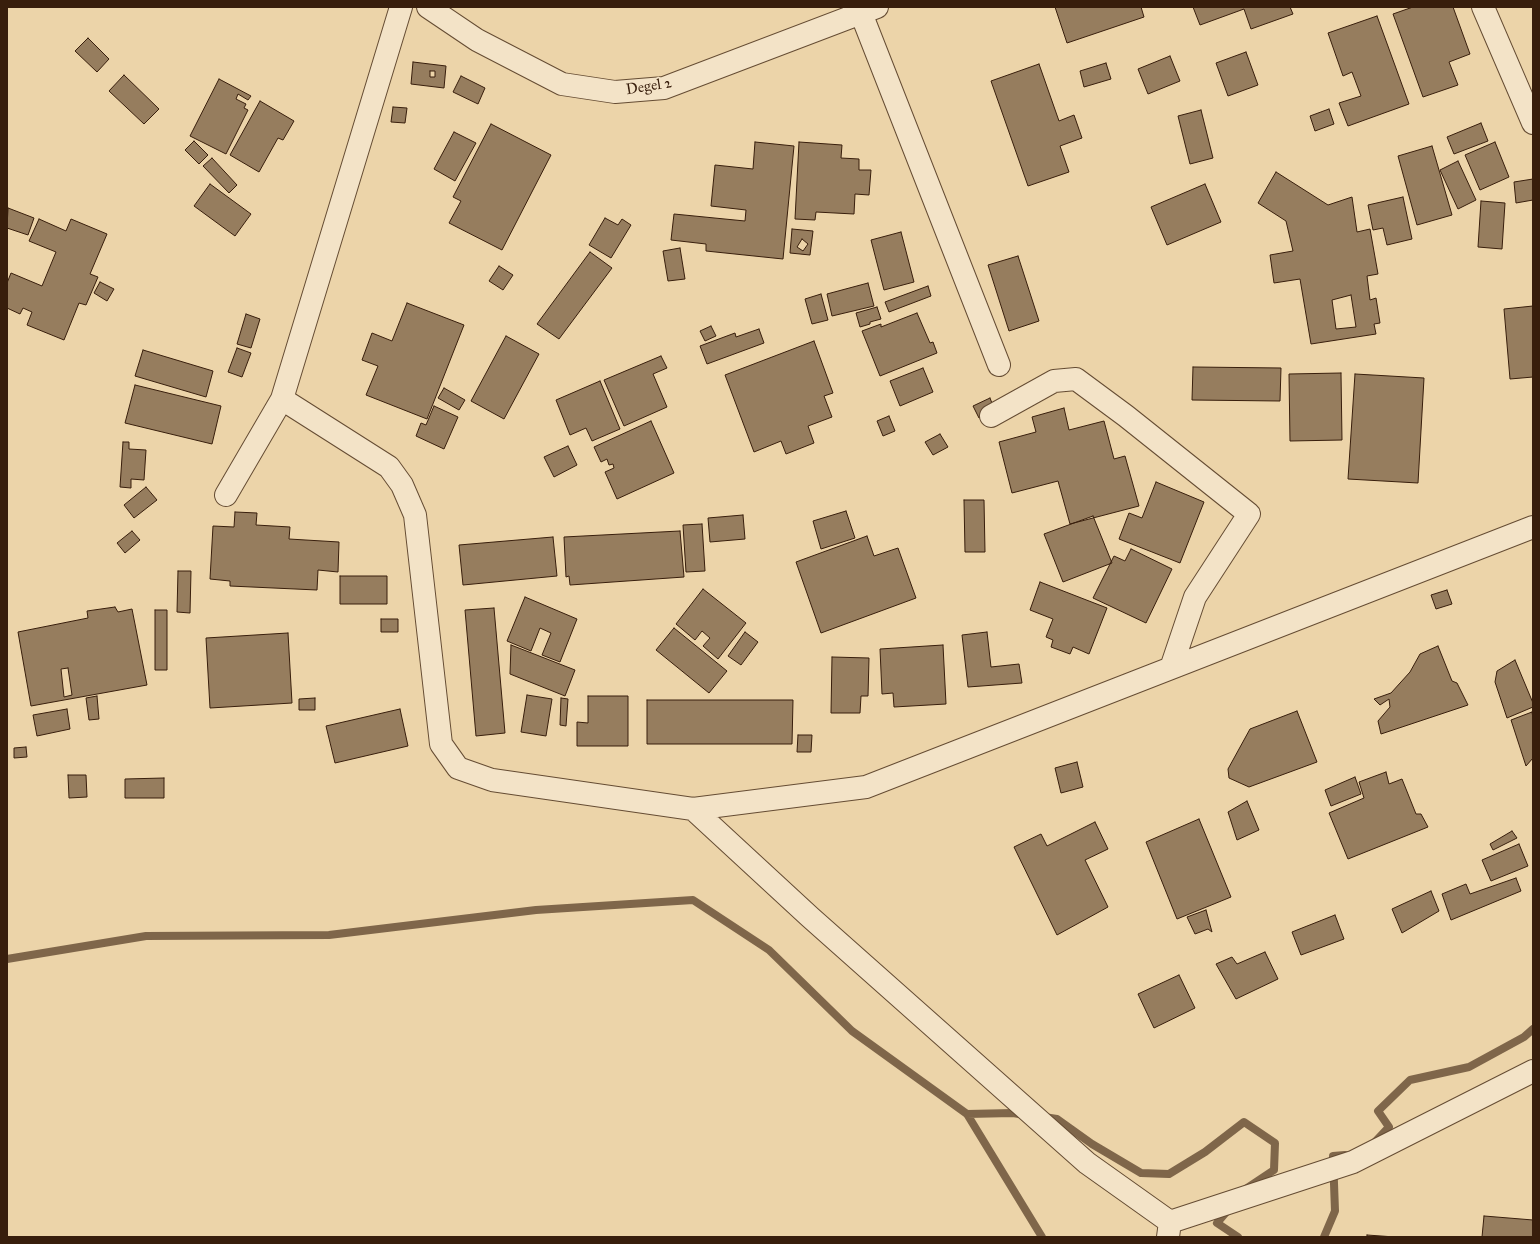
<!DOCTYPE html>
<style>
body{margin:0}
#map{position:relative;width:1540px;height:1244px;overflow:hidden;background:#ecd4a9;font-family:"IM FELL Great Primer",serif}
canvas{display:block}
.frame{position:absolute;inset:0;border:8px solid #381e0c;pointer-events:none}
</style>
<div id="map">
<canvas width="1540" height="1244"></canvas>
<div class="frame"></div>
</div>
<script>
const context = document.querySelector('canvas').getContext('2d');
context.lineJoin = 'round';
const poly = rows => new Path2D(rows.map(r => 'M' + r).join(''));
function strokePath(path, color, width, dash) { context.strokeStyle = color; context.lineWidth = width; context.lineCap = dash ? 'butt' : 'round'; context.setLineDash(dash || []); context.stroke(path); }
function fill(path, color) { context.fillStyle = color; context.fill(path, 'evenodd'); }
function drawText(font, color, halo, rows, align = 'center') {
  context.font = font + ' "IM FELL Great Primer",serif'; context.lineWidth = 3; context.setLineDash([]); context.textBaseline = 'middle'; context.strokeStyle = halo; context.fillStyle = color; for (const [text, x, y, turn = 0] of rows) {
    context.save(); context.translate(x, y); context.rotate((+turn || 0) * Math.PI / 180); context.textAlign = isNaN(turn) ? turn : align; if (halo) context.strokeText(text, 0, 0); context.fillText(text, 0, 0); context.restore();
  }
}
strokePath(poly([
 [7,959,146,936,329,935,536,910,693,900,769,950,852,1031,967,1114,1042,1237],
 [967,1114,1013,1113,1025,1115],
 [1044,1117,1057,1119,1092,1144,1141,1173,1169,1174,1205,1152,1244,1122,1275,1143,1274,1170,1247,1188],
 [1374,1143,1389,1127,1378,1111,1410,1080,1469,1067,1524,1037,1533,1029],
 [1229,1209,1217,1223,1238,1237],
 [1324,1237,1335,1211,1333,1156,1345,1155]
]), '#7f664a', 8);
const building = poly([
 [1055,7,1141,7,1144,17,1067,43,1055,7],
 [1193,7,1290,7,1293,14,1251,29,1244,9,1200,25,1193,7],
 [1413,7,1453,7,1470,54,1449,62,1458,85,1423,97,1393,14,1413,7],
 [1377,16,1409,104,1348,126,1339,103,1361,96,1352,72,1343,76,1328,33,1377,16],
 [88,38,109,59,97,72,75,51,88,38],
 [1246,52,1258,85,1228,96,1216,63,1246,52],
 [1170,56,1180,81,1148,94,1138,69,1170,56],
 [413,62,446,66,444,88,411,84,413,62],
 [430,71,435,71,435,77,430,77,430,71],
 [1106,63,1111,79,1084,87,1080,71,1106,63],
 [1039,64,1059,121,1074,115,1082,138,1060,146,1069,172,1028,186,991,81,1039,64],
 [124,75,159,109,144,124,109,91,124,75],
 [461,76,485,88,478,104,453,92,461,76],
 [219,79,251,96,248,100,238,94,236,99,246,104,244,108,248,110,226,154,190,136,219,79],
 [260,101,294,121,283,140,278,138,259,172,230,155,260,101],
 [393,107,407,108,405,123,391,122,393,107],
 [1329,109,1334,124,1315,131,1310,116,1329,109],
 [1201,110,1213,158,1190,164,1178,116,1201,110],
 [1481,123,1488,141,1454,154,1447,137,1481,123],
 [491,124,551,155,502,250,449,223,461,201,453,197,491,124],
 [454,132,476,143,455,181,434,169,454,132],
 [194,141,208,155,199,164,185,150,194,141],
 [755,142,794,146,783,259,706,251,706,244,671,240,674,214,745,221,746,210,711,206,715,165,753,169,755,142],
 [799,142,842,145,841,158,859,159,859,170,871,170,869,195,855,194,854,214,816,212,815,220,795,219,799,142],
 [1495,142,1509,177,1480,190,1465,155,1495,142],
 [1432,146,1452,215,1417,225,1398,156,1432,146],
 [212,158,237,185,229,193,203,166,212,158],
 [1458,161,1476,200,1458,209,1440,170,1458,161],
 [1276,172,1328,205,1352,197,1357,232,1370,229,1378,274,1367,276,1370,300,1376,298,1380,323,1374,324,1376,334,1311,344,1300,279,1274,283,1270,255,1293,251,1286,221,1258,203,1276,172],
 [1351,295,1356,327,1336,329,1332,300,1351,295],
 [1533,179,1533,200,1516,203,1514,182,1533,179],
 [210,184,251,214,235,236,194,206,210,184],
 [1205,184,1221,222,1167,245,1151,207,1205,184],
 [1403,197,1412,239,1387,245,1383,228,1373,230,1368,205,1403,197],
 [1481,201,1505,203,1502,249,1478,247,1481,201],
 [8,208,34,218,28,235,7,228,8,208],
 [605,218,618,225,622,219,631,225,611,258,589,245,605,218],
 [39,219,66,231,71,219,107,234,90,274,98,277,86,305,79,303,64,340,27,325,32,312,23,308,20,314,7,308,7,283,11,273,42,286,56,252,29,241,39,219],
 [792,229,813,231,810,255,790,253,792,229],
 [802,239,808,244,803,251,797,247,802,239],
 [901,232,914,282,884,290,871,240,901,232],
 [680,248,685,279,668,281,663,251,680,248],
 [590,252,612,268,559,339,537,324,590,252],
 [1018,256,1039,321,1009,331,988,265,1018,256],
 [499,266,513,275,503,290,489,281,499,266],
 [100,282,114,289,107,301,94,293,100,282],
 [868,283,874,306,832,316,827,294,868,283],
 [928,286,931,296,889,312,885,302,928,286],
 [821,294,828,320,812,324,805,299,821,294],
 [407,303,464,325,427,419,366,395,378,366,362,360,372,333,392,341,407,303],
 [1533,306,1533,377,1510,379,1504,309,1533,306],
 [877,307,881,319,870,322,870,324,860,327,856,313,877,307],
 [917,313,930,343,933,342,937,353,880,376,862,331,881,324,881,327,917,313],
 [246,314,260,319,251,348,237,344,246,314],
 [711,326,716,336,705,341,700,331,711,326],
 [759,329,764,343,707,364,700,346,735,333,736,337,759,329],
 [506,336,539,354,504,419,471,401,506,336],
 [814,341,833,393,824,396,832,417,808,426,814,443,786,454,781,441,754,452,725,375,814,341],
 [237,348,251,353,242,377,228,372,237,348],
 [143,350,213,371,206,397,135,376,143,350],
 [661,356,667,368,653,374,667,407,624,426,604,380,661,356],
 [1193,367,1281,368,1280,401,1192,400,1193,367],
 [923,368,933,392,900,406,890,381,923,368],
 [1341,373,1342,440,1290,441,1289,374,1341,373],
 [1355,374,1424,378,1418,483,1348,479,1355,374],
 [600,381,620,429,592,441,586,428,570,435,556,400,600,381],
 [135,385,221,406,212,444,125,423,135,385],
 [444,388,465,400,459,410,438,398,444,388],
 [990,398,995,411,979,418,973,406,990,398],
 [434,406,458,417,444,449,416,436,421,423,426,425,434,406],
 [1064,408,1069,430,1104,421,1114,459,1125,456,1139,506,1070,524,1058,481,1012,493,999,442,1036,432,1032,417,1064,408],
 [889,416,895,431,883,436,877,421,889,416],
 [651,421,674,473,617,499,605,472,614,468,613,464,609,465,607,459,601,462,594,447,651,421],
 [940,434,948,447,933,455,925,442,940,434],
 [123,442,129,442,129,449,146,450,144,480,131,479,131,488,120,487,123,442],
 [568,446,577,465,554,477,544,457,568,446],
 [1156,482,1204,502,1180,563,1119,539,1129,513,1142,518,1156,482],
 [146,487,157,500,134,518,124,505,146,487],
 [964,500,984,500,985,552,965,552,964,500],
 [846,511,855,538,821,549,813,521,846,511],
 [235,512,257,513,256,525,290,527,289,539,339,542,338,572,318,570,317,590,230,586,230,581,210,579,213,526,234,527,235,512],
 [743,515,745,539,710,542,708,518,743,515],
 [1093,516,1112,563,1063,582,1044,534,1093,516],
 [702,524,705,571,686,572,683,525,702,524],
 [132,531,140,540,125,553,117,543,132,531],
 [680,531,684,577,570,585,569,576,566,577,564,537,680,531],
 [867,536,874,556,898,548,916,598,821,633,796,562,867,536],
 [553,537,557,576,463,585,459,545,553,537],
 [1131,549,1172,569,1146,623,1093,598,1114,556,1125,561,1131,549],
 [178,571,191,571,190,613,177,612,178,571],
 [340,576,387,576,387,604,340,604,340,576],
 [1040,582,1107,608,1089,654,1073,647,1070,654,1051,647,1053,640,1046,637,1053,619,1030,610,1040,582],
 [703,589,746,623,718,659,703,646,710,638,702,631,695,640,676,624,703,589],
 [1447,590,1452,604,1436,609,1431,595,1447,590],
 [525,597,577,619,560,662,542,655,551,633,540,628,531,651,507,641,525,597],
 [115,607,118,612,132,609,147,685,31,706,18,632,88,618,87,611,115,607],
 [68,668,72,695,64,697,61,669,68,668],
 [494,608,505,733,476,736,465,610,494,608],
 [155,610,167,610,167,670,155,670,155,610],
 [381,619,398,619,398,632,381,632,381,619],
 [674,628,727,671,709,693,656,650,674,628],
 [745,632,758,642,741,665,728,656,745,632],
 [987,632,991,667,1019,664,1022,683,968,687,962,635,987,632],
 [288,633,292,703,210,708,206,638,288,633],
 [511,645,575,670,565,696,510,674,511,645],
 [943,645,946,704,894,707,893,693,882,694,880,649,943,645],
 [1438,646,1452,681,1457,683,1468,705,1381,734,1378,721,1390,707,1389,699,1380,705,1374,699,1391,693,1410,672,1420,654,1438,646],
 [832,657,869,658,868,696,861,696,860,713,831,713,832,657],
 [1515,660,1533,703,1533,707,1507,718,1495,682,1497,671,1515,660],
 [527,695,552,699,546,736,521,732,527,695],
 [97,696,99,719,89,720,86,698,97,696],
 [588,696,628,696,628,746,577,746,577,722,588,723,588,696],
 [315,698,315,710,299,710,299,699,315,698],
 [561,698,568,699,566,726,560,725,561,698],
 [647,700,793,700,792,744,647,744,647,700],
 [67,709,70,729,37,736,33,715,67,709],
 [400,709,408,746,335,763,326,726,400,709],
 [1297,711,1317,762,1249,787,1229,778,1228,769,1250,729,1297,711],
 [1532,712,1533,718,1533,758,1526,766,1511,720,1532,712],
 [798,735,812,735,811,752,797,752,798,735],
 [26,747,27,757,14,758,14,748,26,747],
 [1077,762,1083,787,1061,793,1055,768,1077,762],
 [1386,772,1389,784,1402,779,1416,814,1421,814,1428,827,1348,859,1329,813,1364,798,1359,782,1386,772],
 [68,775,86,775,87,797,69,798,68,775],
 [1355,777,1361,794,1331,806,1325,790,1355,777],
 [164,778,164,798,125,798,125,779,164,778],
 [1247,801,1259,830,1237,840,1228,812,1247,801],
 [1199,819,1231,897,1177,919,1146,842,1199,819],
 [1095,822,1108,849,1085,860,1108,907,1057,935,1014,847,1041,834,1047,846,1095,822],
 [1512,831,1517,838,1493,850,1490,844,1512,831],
 [1519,844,1528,866,1491,881,1482,860,1519,844],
 [1516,878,1521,891,1451,920,1442,894,1466,884,1470,894,1516,878],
 [1431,891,1439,911,1402,933,1392,909,1431,891],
 [1206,910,1212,932,1208,929,1195,934,1187,917,1206,910],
 [1335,915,1344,939,1301,955,1292,932,1335,915],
 [1265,952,1278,979,1236,999,1216,964,1232,957,1237,964,1265,952],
 [1179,975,1195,1008,1154,1028,1138,994,1179,975],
 [1484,1216,1533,1220,1533,1237,1482,1237,1484,1216],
 [1367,1235,1395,1237,1367,1237,1367,1235]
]);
fill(building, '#967d5e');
strokePath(building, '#381e0c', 1);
const minor = poly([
 [428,7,477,40,562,84,615,92,664,88,877,7],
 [1483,7,1533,123],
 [861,13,999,365],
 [282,399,389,467,402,485,415,515,441,744,458,768,492,780,693,809,866,787,1533,527],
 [991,416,1054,381,1076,379,1126,416,1249,514,1195,597,1171,668],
 [226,495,282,399,401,7],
 [693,809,810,917,1087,1163,1170,1222,1168,1237],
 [1170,1222,1353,1162,1533,1071]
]);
strokePath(minor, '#654c33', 24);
strokePath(minor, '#f3e3c7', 22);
drawText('15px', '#381e0c', '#f3e3c7', [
 ["Degel 2",649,87,-9]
]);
</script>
